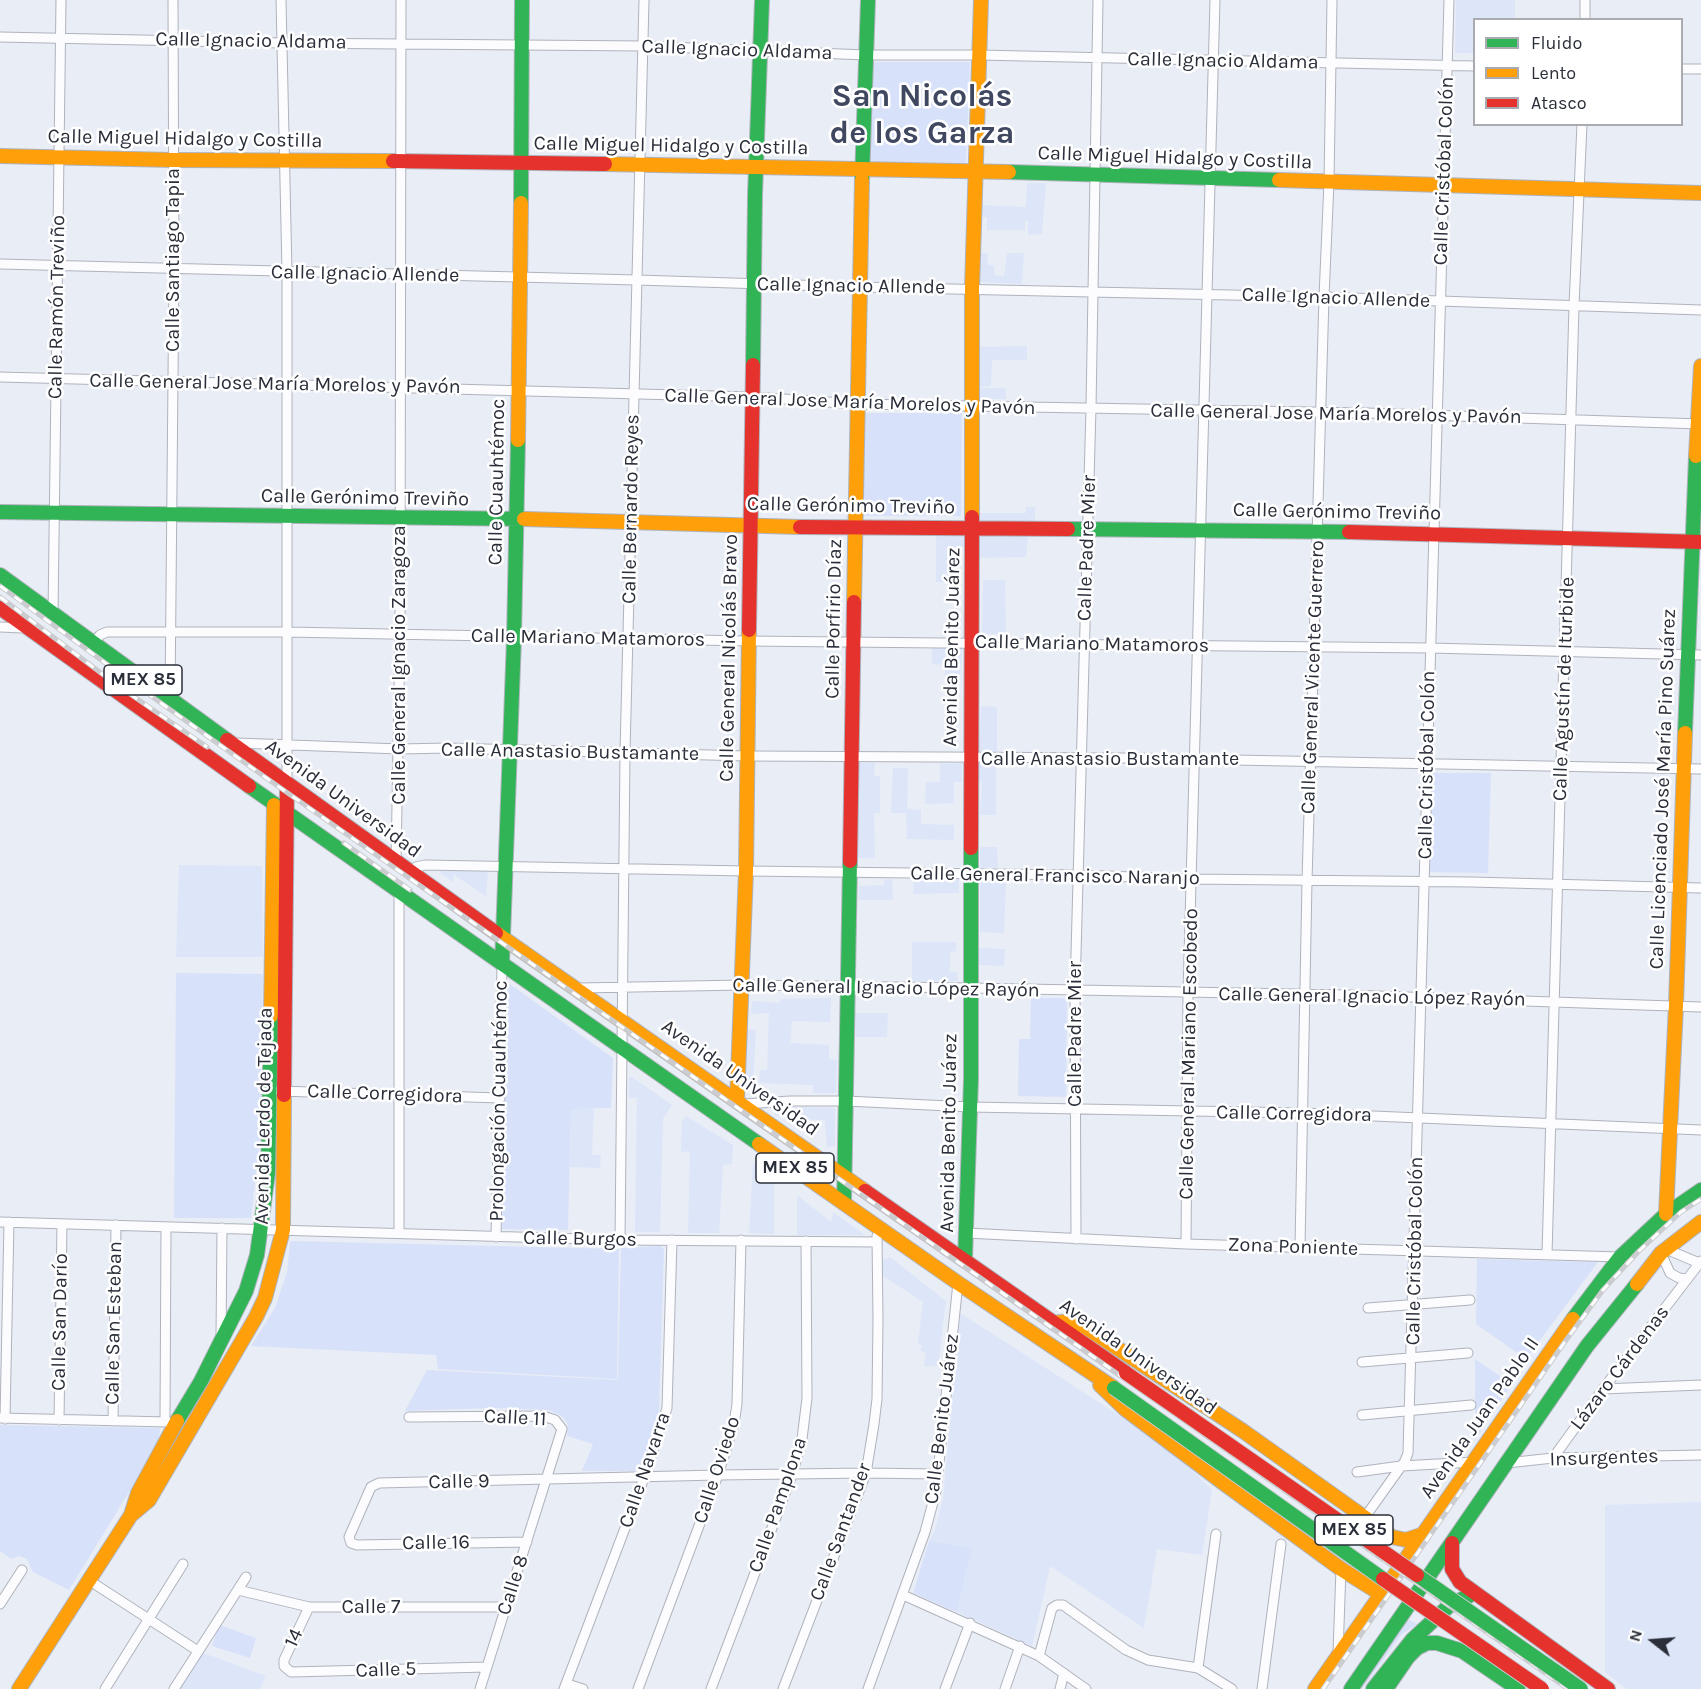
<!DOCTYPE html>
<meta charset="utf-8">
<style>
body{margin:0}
#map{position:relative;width:1701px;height:1689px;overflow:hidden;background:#e9edf6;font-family:Karla,sans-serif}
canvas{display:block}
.legend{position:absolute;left:1473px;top:18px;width:210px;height:108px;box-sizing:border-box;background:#fff;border:2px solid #a9abb0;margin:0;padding:8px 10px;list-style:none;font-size:18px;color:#292e39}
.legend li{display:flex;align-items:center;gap:12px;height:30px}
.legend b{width:30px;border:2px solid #a9abb0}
.north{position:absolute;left:1623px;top:1611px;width:60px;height:60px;-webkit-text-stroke:4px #fff;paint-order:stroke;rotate:287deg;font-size:16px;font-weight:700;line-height:24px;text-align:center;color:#292e39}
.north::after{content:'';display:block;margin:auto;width:21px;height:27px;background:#292e39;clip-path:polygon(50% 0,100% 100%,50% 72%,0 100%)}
</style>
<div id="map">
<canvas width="1701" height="1689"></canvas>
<ul class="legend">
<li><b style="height:8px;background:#30b455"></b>Fluido</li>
<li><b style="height:8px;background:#ff9f0a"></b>Lento</li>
<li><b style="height:8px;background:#e5322d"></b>Atasco</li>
</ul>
<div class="north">N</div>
</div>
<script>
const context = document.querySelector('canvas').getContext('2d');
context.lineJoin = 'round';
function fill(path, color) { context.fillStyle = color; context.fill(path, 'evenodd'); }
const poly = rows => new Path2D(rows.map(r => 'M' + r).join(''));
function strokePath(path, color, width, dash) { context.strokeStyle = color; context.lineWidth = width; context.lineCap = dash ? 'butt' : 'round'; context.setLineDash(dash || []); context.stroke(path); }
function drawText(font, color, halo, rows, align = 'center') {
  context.font = font + ' Karla,sans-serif'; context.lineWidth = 5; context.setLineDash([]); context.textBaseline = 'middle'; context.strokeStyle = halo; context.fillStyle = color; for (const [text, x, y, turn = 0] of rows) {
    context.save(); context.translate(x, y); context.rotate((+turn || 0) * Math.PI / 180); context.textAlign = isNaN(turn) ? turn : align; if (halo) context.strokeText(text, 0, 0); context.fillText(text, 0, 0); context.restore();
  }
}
fill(poly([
 [1456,0,1515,0,1515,19,1474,20,1474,53,1455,53],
 [1027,183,1046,183,1042,234,1028,235,1028,221,1025,221,1025,230,987,230,987,217,978,217,978,205,1026,207],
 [977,253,988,253,987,264,994,266,994,275,1004,276,1007,253,1024,253,1022,284,977,282],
 [1027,346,1027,360,992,360,991,386,979,387,978,347],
 [977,388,1006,388,1006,399,977,399],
 [1026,507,1035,507,1035,521,979,521,979,513,1026,513],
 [936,533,965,534,965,547,955,547,955,582,936,582],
 [977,534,1028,535,1026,557,977,558],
 [983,580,1005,580,1006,634,982,634],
 [932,648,962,648,960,679,945,679,945,665,932,664],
 [981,706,997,707,997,753,975,752,975,736,980,736],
 [854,762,875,763,874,776,880,776,880,813,874,813,875,858,856,858,854,792,858,791,858,782,853,782],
 [962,763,962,782,954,782,954,803,925,804,926,782,940,782,940,764],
 [974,764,996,765,996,815,980,815,982,781,973,781],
 [893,768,908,768,907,809,921,810,921,824,954,825,954,840,907,839,906,813,891,813],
 [980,847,997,847,998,867,980,868],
 [179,865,262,866,263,957,176,957],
 [438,871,488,871,486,896,454,875,453,882],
 [892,879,893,900,859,900,859,886,884,885,884,880],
 [914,879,959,879,959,893,913,894],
 [984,879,1006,880,1004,933,980,932,980,883],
 [912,942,956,942,956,951,950,952,950,972,957,972,958,981,912,981],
 [979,948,1005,949,1004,966,979,965],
 [831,998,830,1022,792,1021,790,1043,829,1045,829,1059,837,1060,836,1093,813,1093,813,1085,759,1083,760,1070,767,1070,769,1013,751,1014,752,1001,780,1003,781,999],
 [854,1013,888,1013,887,1037,854,1037],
 [746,1029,756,1030,753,1084,743,1084],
 [629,1077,632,1077,672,1105,663,1119,660,1232,635,1232,637,1098,629,1098],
 [775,1107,835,1108,835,1146,827,1147,825,1120,790,1119,775,1115],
 [571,1108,594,1109,592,1155,601,1155,600,1168,570,1167],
 [686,1116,733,1145,732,1164,723,1165,719,1233,688,1233,690,1151,681,1152,682,1122],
 [753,1164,774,1182,774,1234,749,1233],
 [797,1195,831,1222,833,1212,865,1235,797,1235],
 [890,1257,946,1301,938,1366,924,1366,926,1352,920,1351,922,1345,918,1344,923,1302,880,1274,880,1261],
 [960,1313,1125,1419,1185,1463,1212,1490,1202,1555,1157,1549,1144,1628,1050,1566,1032,1646,957,1612,972,1548,929,1541,935,1530,943,1498],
 [1701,1502,1701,1689,1627,1689,1605,1672,1605,1505],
 [201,1652,266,1676,260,1689,178,1689]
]), '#dde5f9');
fill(poly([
 [868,62,970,62,966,163,866,162],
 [864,413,962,413,961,516,862,516],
 [1432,773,1491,773,1488,873,1430,872],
 [176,973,263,974,260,1138,251,1218,174,1218],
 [507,982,613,1058,611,1108,571,1109,568,1230,502,1229],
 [1031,998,1067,998,1066,1097,1018,1096,1019,1039,1030,1039],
 [290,1241,619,1249,617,1379,438,1369,436,1355,251,1346,275,1308,287,1272],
 [660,1246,664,1249,659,1411,643,1463,635,1471,582,1471,593,1444,567,1436,568,1425,563,1417,549,1410,493,1408,405,1411,427,1370,618,1380,621,1248],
 [1477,1259,1598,1262,1526,1359,1476,1324],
 [1475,1359,1512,1384,1475,1440],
 [0,1425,160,1428,159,1438,134,1484,69,1590,33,1572,27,1559,19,1556,11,1559,0,1551],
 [929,1541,972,1548,957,1612,913,1593],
 [1402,1616,1417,1624,1401,1635,1362,1689,1353,1689],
 [219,1625,256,1638,250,1658,212,1646]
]), '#d8e1fa');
const street = poly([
 [281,0,287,272,287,783],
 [1585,20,1585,0],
 [0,37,281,43,643,46,866,55,979,55,1474,66],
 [1682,69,1701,69],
 [0,264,637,280,859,287,1324,297,1701,310],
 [0,377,753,397,858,404,1366,413,1701,424],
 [53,615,61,0],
 [0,627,22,628],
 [93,644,100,635,107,632,287,632,748,641,1430,648,1701,655],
 [170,700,174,270,173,0],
 [237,743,400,749,448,748,747,756,1130,758,1701,769],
 [396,862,400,635,401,0],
 [411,873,416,867,425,865,746,871,1078,875,1191,879,1471,882,1701,888],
 [579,988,743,985,970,988,1348,995,1701,1007],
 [279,1091,500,1098],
 [744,1104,790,1101,846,1101,970,1107,1303,1113,1701,1130],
 [0,1222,620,1240,877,1242],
 [399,1233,399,894],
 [966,1233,1186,1244,1620,1257],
 [496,1237,502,964],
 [1076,1239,1075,990,1091,408,1098,0],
 [620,1240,625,752,644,0],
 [1186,1244,1188,993,1215,0],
 [1300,1247,1307,881,1324,297,1329,182,1332,0],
 [1666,1249,1699,1263],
 [1661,1253,1670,1273,1679,1278,1687,1279],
 [1547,1254,1574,306,1582,124],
 [1368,1308,1470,1300],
 [221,1338,222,1228],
 [1362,1362,1468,1353],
 [1603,1389,1701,1385],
 [1362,1415,1471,1405],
 [409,1417,543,1416,555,1420,562,1429,480,1689],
 [0,1418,168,1422],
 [5,1419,9,1222],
 [59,1420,62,1224],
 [113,1421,116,1225],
 [165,1421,166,1227],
 [1553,1458,1603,1389,1701,1261],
 [1507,1463,1553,1458,1701,1455],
 [1357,1472,1401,1466,1474,1462],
 [1365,1517,1405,1461,1408,1453,1449,0],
 [527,1542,357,1545,351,1543,349,1537,371,1487,379,1483,718,1475,866,1473,937,1474],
 [90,1581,198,1651],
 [238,1590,309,1607,506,1607],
 [903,1595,1039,1656,1086,1689],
 [0,1604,22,1570],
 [309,1607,284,1660,284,1666,291,1672,487,1667],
 [1338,1653,1341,1569],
 [1039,1656,1052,1608,1057,1605,1063,1605,1126,1650,1148,1660,1198,1668,1232,1689],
 [1198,1668,1216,1534],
 [567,1684,583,1689],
 [105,1689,183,1564],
 [174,1689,246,1577],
 [564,1689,644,1478,667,1408,672,1240],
 [638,1689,718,1475,734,1424,737,1404,741,1240],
 [711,1689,792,1475,802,1439,807,1398,806,1241],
 [783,1689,866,1473,874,1424,877,1399,878,1319,877,1236],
 [868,1689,925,1532,936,1491,958,1283],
 [945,1689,970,1623],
 [1005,1689,1020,1646],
 [1060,1689,1064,1673],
 [1262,1689,1281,1544]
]);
const fast = poly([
 [1009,172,1279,180],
 [862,180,868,0],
 [521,203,522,0],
 [753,365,755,195,762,0],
 [0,512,524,519],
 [1068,529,1349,532],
 [0,575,227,740],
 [1685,733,1696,456],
 [249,786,759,1144],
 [502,964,514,638,518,440],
 [844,1203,850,861],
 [965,1259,971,1079,971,848],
 [1573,1319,1620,1257,1666,1214,1701,1190],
 [177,1421,201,1381,246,1291,257,1255,268,1173,271,1016],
 [1351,1689,1587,1346,1637,1284],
 [1373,1689,1412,1640,1451,1604,1469,1596],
 [1386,1689,1408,1657,1417,1648,1427,1643,1437,1643,1462,1651,1518,1689]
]);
const slow = poly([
 [0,156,173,160,393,161],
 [605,164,1009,172],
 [1279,180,1701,193],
 [518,440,521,203],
 [1696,456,1701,366],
 [972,517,972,288,981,0],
 [524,519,800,527],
 [854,602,862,180],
 [496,933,865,1191],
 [271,1016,274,805],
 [737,1100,746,871,749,630],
 [759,1144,958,1283,1114,1388],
 [1666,1214,1676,1005,1685,733],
 [1637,1284,1661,1253,1701,1222],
 [1054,1323,1070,1321,1085,1327,1243,1431,1392,1537,1406,1540,1421,1535],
 [1100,1385,1125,1409,1222,1482,1341,1569,1381,1594],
 [131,1515,149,1500,256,1317,265,1298,283,1230,284,1095],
 [19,1689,131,1515,138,1493,177,1421],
 [1315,1689,1573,1319]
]);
const jam = poly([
 [393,161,605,164],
 [800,527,1068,529],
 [1349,532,1701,542],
 [0,608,249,786],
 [749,630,753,365],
 [227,740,496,933],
 [971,848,972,517],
 [850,861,854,602],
 [284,1095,287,783],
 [865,1191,1126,1373],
 [1452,1543,1452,1569,1460,1582,1608,1689]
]);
strokePath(street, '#afb3bc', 11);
strokePath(fast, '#afb3bc', 16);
strokePath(slow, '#afb3bc', 16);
strokePath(jam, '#afb3bc', 16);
strokePath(street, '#fcfcfe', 9);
strokePath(fast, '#30b455', 14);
strokePath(slow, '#ff9f0a', 14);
strokePath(jam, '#e5322d', 14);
const rail = poly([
 [0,586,123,676,262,775,1568,1689],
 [0,597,117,685,207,747],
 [344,843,410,890],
 [1323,1689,1564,1343,1603,1290,1639,1251,1681,1212,1701,1199]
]);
strokePath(rail, '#cbcccf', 5);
strokePath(rail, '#fff', 3, [9]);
const fastBridge = poly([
 [1114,1388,1383,1579],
 [1417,1575,1581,1689]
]);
const jamBridge = poly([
 [1126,1373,1417,1575],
 [1383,1579,1542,1689]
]);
strokePath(fastBridge, '#c8cbd0', 16, []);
strokePath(jamBridge, '#c8cbd0', 16, []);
strokePath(fastBridge, '#30b455', 14);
strokePath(jamBridge, '#e5322d', 14);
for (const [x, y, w] of [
 [143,680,78],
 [795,1168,78],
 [1354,1530,78]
]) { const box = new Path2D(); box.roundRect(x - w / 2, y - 15, w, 30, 4.5); context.fillStyle = '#fff'; context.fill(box); strokePath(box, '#292e39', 1.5); }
drawText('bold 18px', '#292e39', null, [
 ["MEX 85",143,680],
 ["MEX 85",795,1168],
 ["MEX 85",1354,1530]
]);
drawText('20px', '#292e39', '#fff', [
 ["Calle Ignacio Aldama",251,41,1],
 ["Calle Ignacio Aldama",737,50,2],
 ["Calle Ignacio Aldama",1223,61,1],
 ["Calle Miguel Hidalgo y Costilla",185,139,1],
 ["Calle Miguel Hidalgo y Costilla",671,146,1],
 ["Calle Miguel Hidalgo y Costilla",1175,158,2],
 ["Calle Cristóbal Colón",1444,171,-88],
 ["Calle Santiago Tapia",173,260,-90],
 ["Calle Ignacio Allende",365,274,1],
 ["Calle Ignacio Allende",851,286,1],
 ["Calle Ignacio Allende",1336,298,2],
 ["Calle Ramón Treviño",57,307,-89],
 ["Calle General Jose María Morelos y Pavón",275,384,1],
 ["Calle General Jose María Morelos y Pavón",850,402,2],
 ["Calle General Jose María Morelos y Pavón",1336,414,1],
 ["Calle Cuauhtémoc",497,482,-89],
 ["Calle Gerónimo Treviño",365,498,1],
 ["Calle Gerónimo Treviño",851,506,1],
 ["Calle Bernardo Reyes",631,509,-89],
 ["Calle Gerónimo Treviño",1337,512,1],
 ["Calle Padre Mier",1087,548,-88],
 ["Calle Porfirio Díaz",834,619,-89],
 ["Calle Mariano Matamoros",588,638,1],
 ["Calle Mariano Matamoros",1092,644,1],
 ["Avenida Benito Juárez",952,647,-89],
 ["Calle General Nicolás Bravo",729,658,-89],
 ["Calle General Ignacio Zaragoza",399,665,-90],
 ["Calle General Vicente Guerrero",1313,677,-88],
 ["Calle Agustín de Iturbide",1564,689,-88],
 ["Calle Anastasio Bustamante",570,752,1],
 ["Calle Anastasio Bustamante",1110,759],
 ["Calle Cristóbal Colón",1427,765,-89],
 ["Calle Licenciado José María Pino Suárez",1663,789,-88],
 ["Avenida Universidad",343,799,36],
 ["Calle General Francisco Naranjo",1055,876,1],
 ["Calle General Ignacio López Rayón",886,988,1],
 ["Calle General Ignacio López Rayón",1372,997,1],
 ["Calle Padre Mier",1075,1034,-90],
 ["Calle General Mariano Escobedo",1189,1054,-89],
 ["Avenida Universidad",740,1078,35],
 ["Calle Corregidora",385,1094,2],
 ["Prolongación Cuauhtémoc",499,1101,-89],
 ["Calle Corregidora",1294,1114,1],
 ["Avenida Lerdo de Tejada",264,1116,-89],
 ["Avenida Benito Juárez",949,1133,-89],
 ["Calle Burgos",580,1239,1],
 ["Zona Poniente",1293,1247,2],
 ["Calle Cristóbal Colón",1415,1251,-89],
 ["Calle San Darío",60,1322,-89],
 ["Calle San Esteban",114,1323,-89],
 ["Avenida Universidad",1138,1357,35],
 ["Lázaro Cárdenas",1620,1368,-53],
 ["Calle 11",515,1418,3],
 ["Avenida Juan Pablo II",1480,1418,-55],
 ["Calle Benito Juárez",942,1419,-83],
 ["Insurgentes",1604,1458,-2],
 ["Calle Navarra",645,1470,-71],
 ["Calle Oviedo",717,1470,-72],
 ["Calle 9",459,1482,-1],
 ["Calle Pamplona",778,1505,-71],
 ["Calle Santander",841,1532,-70],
 ["Calle 16",436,1543,-1],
 ["Calle 8",513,1585,-72],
 ["Calle 7",371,1607],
 ["14",294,1638,-65],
 ["Calle 5",386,1670,-2]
]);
drawText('bold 32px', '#3f4860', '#fff', [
 ["San Nicolás",922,97],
 ["de los Garza",922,134]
]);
</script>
